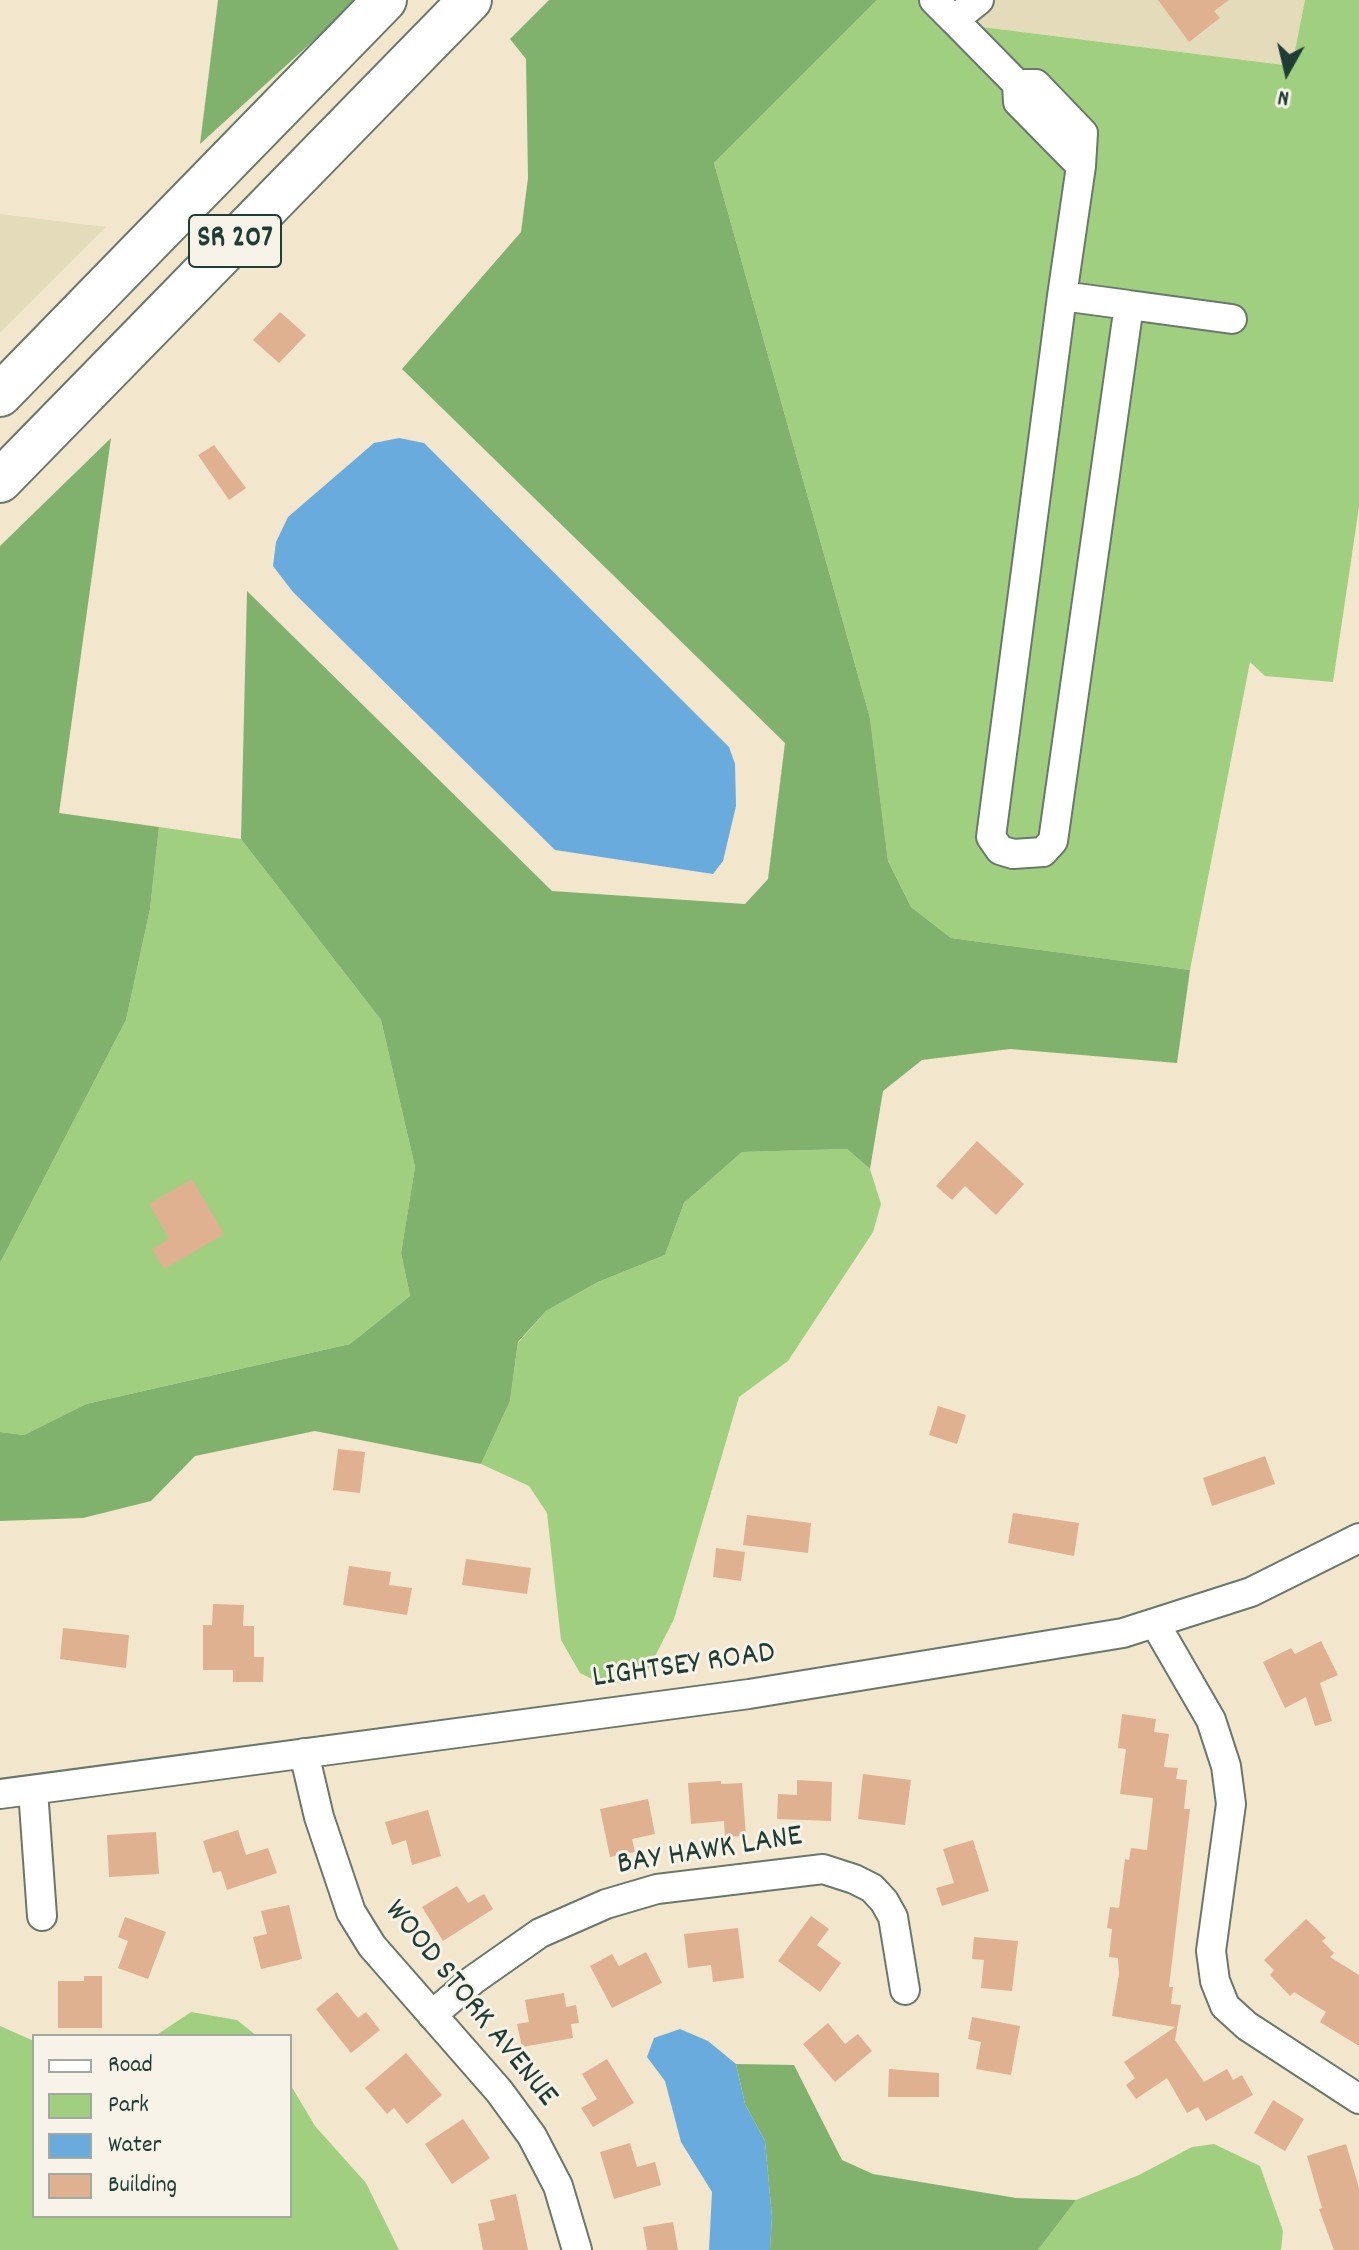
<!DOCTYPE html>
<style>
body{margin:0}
#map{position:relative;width:1359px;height:2250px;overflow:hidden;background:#f2e6cd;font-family:Dekko,sans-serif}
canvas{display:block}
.legend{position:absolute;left:32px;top:2034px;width:260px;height:184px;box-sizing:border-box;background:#f7f3e8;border:2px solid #a1aaa0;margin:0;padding:10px 14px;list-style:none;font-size:24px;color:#1f3d34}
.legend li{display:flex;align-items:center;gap:16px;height:40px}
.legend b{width:40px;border:2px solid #a1aaa0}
.north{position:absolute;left:1247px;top:32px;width:80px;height:80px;-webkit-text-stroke:6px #f7f3e8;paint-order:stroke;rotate:188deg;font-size:22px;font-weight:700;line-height:32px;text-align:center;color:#1f3d34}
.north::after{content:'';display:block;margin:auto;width:28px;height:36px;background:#1f3d34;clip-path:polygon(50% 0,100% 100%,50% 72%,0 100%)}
</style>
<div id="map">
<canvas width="1359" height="2250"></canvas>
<ul class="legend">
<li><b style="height:10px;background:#fff"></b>Road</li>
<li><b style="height:22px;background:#a0d07f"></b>Park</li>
<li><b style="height:22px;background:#6aabde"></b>Water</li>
<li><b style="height:22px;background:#dfb190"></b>Building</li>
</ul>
<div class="north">N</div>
</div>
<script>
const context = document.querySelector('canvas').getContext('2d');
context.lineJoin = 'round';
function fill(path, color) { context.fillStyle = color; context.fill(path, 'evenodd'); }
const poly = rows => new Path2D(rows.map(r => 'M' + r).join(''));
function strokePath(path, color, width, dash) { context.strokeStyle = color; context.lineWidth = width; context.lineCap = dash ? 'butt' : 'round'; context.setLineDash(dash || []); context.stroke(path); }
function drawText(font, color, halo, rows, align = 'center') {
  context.font = font + ' Dekko,sans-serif'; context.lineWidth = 6; context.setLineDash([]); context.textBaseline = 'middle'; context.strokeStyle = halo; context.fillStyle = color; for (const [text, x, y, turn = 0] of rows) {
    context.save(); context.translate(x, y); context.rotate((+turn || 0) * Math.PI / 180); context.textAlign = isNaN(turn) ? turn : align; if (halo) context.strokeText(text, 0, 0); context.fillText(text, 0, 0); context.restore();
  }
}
fill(poly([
 [935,0,1305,0,1293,66,958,24],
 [0,214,106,227,0,333]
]), '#e4dbba');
fill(poly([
 [877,0,935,0,958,24,1292,66,1305,0,1359,0,1359,507,1333,682,1265,676,1250,662,1190,970,951,938,911,907,888,861,870,718,714,163],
 [159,827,241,839,381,1020,415,1167,401,1253,410,1296,350,1344,86,1404,24,1435,0,1432,0,1263,126,1020,150,909],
 [847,1149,870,1169,881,1204,873,1232,788,1361,739,1397,674,1619,648,1670,624,1683,600,1683,580,1673,561,1640,547,1513,529,1486,481,1464,510,1401,518,1343,546,1311,598,1282,665,1255,684,1203,742,1152],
 [191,2012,237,2020,257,2036,155,2036],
 [0,2026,34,2041,34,2216,290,2216,290,2084,315,2126,366,2183,399,2250,0,2250],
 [1214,2144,1260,2166,1283,2231,1281,2250,1038,2250,1076,2200,1139,2175,1192,2147]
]), '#a0d07f');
fill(poly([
 [218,0,358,0,200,144],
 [549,0,877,0,714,163,870,718,888,861,911,907,951,938,1190,970,1177,1063,1010,1049,922,1060,883,1091,870,1169,847,1149,742,1152,684,1203,665,1255,598,1282,546,1311,518,1342,510,1401,481,1464,315,1431,195,1456,151,1501,83,1518,0,1521,0,1432,24,1435,86,1404,350,1344,410,1296,401,1253,415,1167,381,1020,241,839,247,591,552,891,745,904,768,879,785,743,402,369,521,232,528,178,526,59,510,39],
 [111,438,59,813,159,827,150,909,126,1020,0,1263,0,546],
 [736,2064,794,2065,842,2160,873,2174,1016,2198,1076,2200,1038,2250,770,2250,772,2217,765,2141,745,2104]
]), '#80b26e');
fill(poly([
 [399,438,424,443,729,747,735,764,736,806,723,861,713,874,555,850,293,592,273,566,276,542,288,517,374,443],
 [680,2029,708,2041,736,2064,745,2104,765,2141,772,2217,770,2250,709,2250,712,2192,681,2142,665,2081,647,2057,654,2038]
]), '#6aabde');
fill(poly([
 [1158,0,1229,0,1214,11,1220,18,1189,42],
 [280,312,306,335,279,363,253,340],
 [214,445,246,488,229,500,198,455],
 [977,1141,1024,1184,996,1215,965,1186,952,1200,936,1186],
 [192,1179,224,1234,164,1269,152,1249,169,1239,149,1204],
 [938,1406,966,1415,957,1444,929,1435],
 [338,1449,365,1452,360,1493,333,1490],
 [1265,1456,1275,1484,1212,1506,1203,1478],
 [1013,1513,1079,1523,1074,1556,1008,1543],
 [747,1515,811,1523,808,1553,743,1545],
 [716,1548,745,1552,741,1581,713,1577],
 [466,1559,531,1568,527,1594,462,1585],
 [349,1566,391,1572,389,1585,412,1588,407,1615,343,1605],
 [213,1604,244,1605,243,1626,254,1626,254,1657,264,1657,263,1682,233,1682,233,1670,203,1670,203,1625,212,1625],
 [63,1628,129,1635,126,1668,60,1659],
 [1321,1641,1338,1675,1320,1683,1332,1721,1315,1726,1306,1697,1285,1708,1263,1662,1291,1648,1295,1654],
 [1122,1714,1156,1719,1154,1732,1169,1734,1164,1767,1178,1768,1176,1779,1187,1780,1184,1809,1190,1809,1169,1987,1173,1987,1171,2004,1181,2005,1175,2040,1204,2082,1227,2069,1233,2080,1242,2075,1253,2095,1206,2121,1198,2107,1187,2113,1167,2078,1136,2099,1126,2085,1135,2078,1124,2062,1175,2027,1112,2016,1119,1974,1118,1958,1109,1957,1112,1929,1107,1928,1110,1907,1119,1908,1125,1859,1129,1860,1131,1848,1147,1850,1153,1798,1120,1794,1126,1749,1118,1748],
 [863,1774,911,1780,905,1825,858,1819],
 [797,1780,832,1782,831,1821,777,1819,778,1794,797,1795],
 [721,1781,721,1784,742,1783,746,1836,725,1837,724,1821,691,1824,688,1783],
 [648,1799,655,1834,632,1839,635,1852,610,1857,600,1809],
 [428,1810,441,1856,412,1865,406,1840,392,1845,385,1822],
 [238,1830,246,1855,268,1848,277,1873,227,1890,221,1871,213,1873,203,1841],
 [156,1832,159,1874,109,1877,107,1835],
 [973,1840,989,1891,942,1906,936,1888,954,1883,943,1849],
 [457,1886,468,1903,484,1894,493,1909,443,1941,422,1907],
 [289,1905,302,1959,261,1969,253,1937,267,1934,261,1911],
 [811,1916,829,1929,817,1945,841,1963,820,1992,778,1961],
 [125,1917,166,1932,148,1979,118,1968,128,1941,118,1937],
 [1306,1919,1326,1938,1322,1941,1334,1953,1330,1957,1359,1975,1359,2046,1320,2022,1326,2012,1294,1992,1290,1996,1270,1975,1274,1970,1264,1960],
 [738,1928,744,1978,713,1982,711,1965,688,1968,684,1934],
 [974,1937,1018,1941,1012,1991,981,1988,984,1960,972,1959],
 [646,1952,662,1983,612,2008,590,1966,612,1954,619,1966],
 [84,1976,102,1976,102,2028,58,2028,58,1981,84,1981],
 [337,1992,358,2018,366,2012,380,2030,351,2053,316,2009],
 [564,1993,566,2007,576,2005,579,2023,571,2024,573,2038,522,2047,517,2024,529,2022,525,2000],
 [972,2017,1020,2026,1011,2075,976,2069,981,2042,968,2039],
 [828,2023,845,2044,858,2034,872,2051,835,2082,803,2044],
 [406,2053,442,2095,407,2124,394,2108,387,2114,365,2088],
 [607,2059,634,2103,593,2127,581,2108,597,2099,582,2074],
 [889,2069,939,2073,939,2097,888,2097],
 [1273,2100,1304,2119,1285,2151,1254,2133],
 [463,2119,490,2158,452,2184,425,2144],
 [630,2143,637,2167,655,2162,661,2185,614,2199,600,2152],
 [1346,2144,1359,2188,1359,2250,1334,2250,1319,2209,1322,2208,1307,2156],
 [516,2194,528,2250,483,2250,478,2224,495,2220,490,2200],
 [673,2222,678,2250,647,2250,643,2227]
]), '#dfb190');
const minor = poly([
 [934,0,954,20,979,0],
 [954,20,1017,84,1036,84,1083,133,1081,166,1062,296,991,837,1000,850,1013,854,1043,852,1053,841,1129,305,1062,296],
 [1017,84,1018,102,1081,166],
 [1129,305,1232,319],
 [1156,1625,1211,1720,1226,1766,1231,1804,1211,1951,1215,1981,1225,2006,1247,2026,1359,2099],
 [304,1753,319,1817,351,1912,372,1946,499,2091,532,2136,558,2186,577,2250],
 [33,1790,42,1916],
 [0,1794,749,1694,1123,1633,1251,1592,1359,1538],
 [432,2015,473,1980,540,1933,606,1904,657,1889,823,1869,854,1879,872,1888,884,1901,893,1917,905,1990]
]);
const highway = poly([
 [0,395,385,0],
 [0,481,470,0]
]);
strokePath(minor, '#69786a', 32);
strokePath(highway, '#69786a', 46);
strokePath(minor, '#fff', 28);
strokePath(highway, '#fff', 42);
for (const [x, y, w] of [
 [235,241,92]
]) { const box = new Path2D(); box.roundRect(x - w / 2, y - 26, w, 52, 6); context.fillStyle = '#f7f3e8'; context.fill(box); strokePath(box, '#1f3d34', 2); }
drawText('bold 30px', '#1f3d34', null, [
 ["SR 207",235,241]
]);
drawText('32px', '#1f3d34', '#f7f3e8', [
 ["LIGHTSEY ROAD",684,1668,-8],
 ["BAY HAWK LANE",710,1853,-9],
 ["WOOD STORK AVENUE",469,2005,51]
]);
</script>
